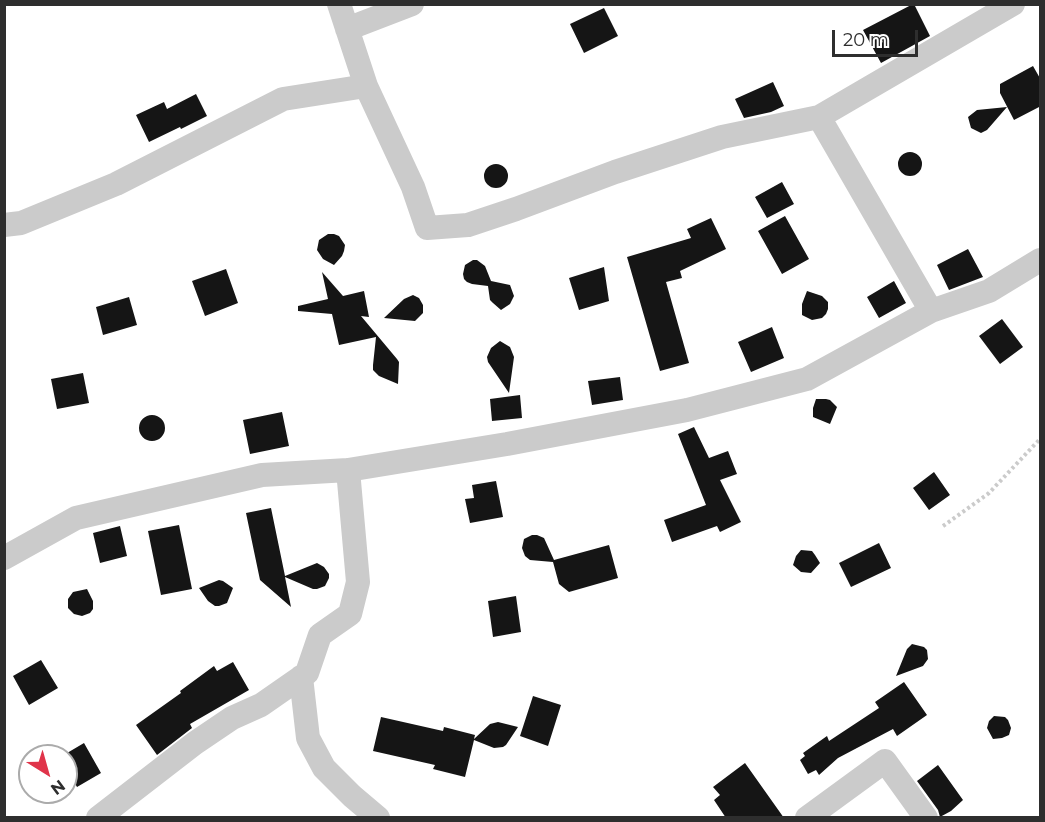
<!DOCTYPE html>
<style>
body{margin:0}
#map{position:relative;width:1045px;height:822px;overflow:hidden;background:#fff;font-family:Montserrat,sans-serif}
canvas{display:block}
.frame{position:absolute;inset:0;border:6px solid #2e2e2e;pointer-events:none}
.north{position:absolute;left:18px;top:744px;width:60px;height:60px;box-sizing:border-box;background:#fff;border:2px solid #ababab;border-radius:50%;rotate:143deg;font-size:16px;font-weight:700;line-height:24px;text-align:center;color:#2e2e2e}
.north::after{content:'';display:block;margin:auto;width:21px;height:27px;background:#e0344a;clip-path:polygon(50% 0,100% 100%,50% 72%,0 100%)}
.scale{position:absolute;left:832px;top:30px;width:86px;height:27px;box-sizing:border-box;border:3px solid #2e2e2e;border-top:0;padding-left:8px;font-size:18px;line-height:21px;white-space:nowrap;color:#2e2e2e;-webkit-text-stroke:4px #fff;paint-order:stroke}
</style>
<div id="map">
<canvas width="1045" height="822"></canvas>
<div class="frame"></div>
<div class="north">N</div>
<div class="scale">20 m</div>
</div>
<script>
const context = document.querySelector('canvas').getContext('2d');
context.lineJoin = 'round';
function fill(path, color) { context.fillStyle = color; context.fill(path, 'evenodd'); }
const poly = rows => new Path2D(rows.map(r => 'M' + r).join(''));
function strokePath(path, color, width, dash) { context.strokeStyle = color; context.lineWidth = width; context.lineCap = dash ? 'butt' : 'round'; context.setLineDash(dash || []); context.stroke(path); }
fill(poly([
 [913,4,914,4,930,36,881,63,863,30],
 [604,8,618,36,584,53,570,24],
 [1033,66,1041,80,1041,106,1014,120,1000,93,1000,84],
 [773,82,784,106,771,112,744,118,735,99],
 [196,94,207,116,181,129,180,127,149,142,136,115,164,102,167,109],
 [1007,107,987,130,981,133,971,128,968,117,977,110],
 '898 164a12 12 0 1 1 24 0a12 12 0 1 1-24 0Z',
 '484 176a12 12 0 1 1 24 0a12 12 0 1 1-24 0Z',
 [782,182,794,204,767,218,755,197],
 [785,216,809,259,782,274,758,231],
 [711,218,726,249,680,271,682,278,666,282,689,363,660,371,627,257,691,238,687,229],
 [328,234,334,234,339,236,345,245,344,251,342,256,334,265,323,259,317,250,319,240],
 [968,249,983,277,949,290,937,265],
 [473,260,477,260,485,266,491,281,510,285,514,296,510,304,501,310,493,303,490,300,488,286,472,284,467,282,464,279,463,274,465,265],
 [604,267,609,301,579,310,569,278],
 [226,269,238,303,205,316,192,281],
 [322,272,343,296,364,291,369,317,361,316,397,359,399,362,398,384,379,376,373,370,373,365,376,337,339,345,332,314,298,311,298,306,328,299],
 [894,281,906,303,879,318,867,297],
 [807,291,822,296,828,302,828,309,826,314,822,318,812,320,802,315,802,304],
 [413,295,419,298,423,305,423,313,415,321,384,318,404,299],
 [129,297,137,325,103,335,96,307],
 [1002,319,1023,347,1000,364,979,336],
 [772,327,784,358,751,372,738,342],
 [500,341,510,347,514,357,509,393,488,362,487,357,491,348],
 [83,373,89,403,57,409,51,379],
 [620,377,623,400,592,405,588,381],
 [520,395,522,418,492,421,490,399],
 [816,399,826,399,830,400,837,407,830,424,813,417,813,408],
 [282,412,289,446,250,454,243,420],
 '139 428a13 13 0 1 1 26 0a13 13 0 1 1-26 0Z',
 [694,427,709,458,728,451,737,474,720,480,741,522,720,532,717,526,672,542,664,520,706,505,678,434],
 [934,472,950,495,929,510,913,488],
 [496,481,503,517,470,523,465,499,474,498,472,485],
 [271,508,285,576,317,563,324,567,329,574,329,578,325,586,317,589,313,589,285,577,291,607,260,580,246,513],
 [179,525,192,589,161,595,148,531],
 [120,526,127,556,100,563,93,533],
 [532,535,537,535,544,538,554,560,609,545,618,578,569,592,559,584,553,562,530,560,525,556,522,548,524,539],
 [879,543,891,568,851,587,839,563],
 [801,550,812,551,815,555,820,563,811,573,801,572,793,565,796,556],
 [219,580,223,581,233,588,227,603,219,606,215,606,208,601,199,588],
 [87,589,93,601,93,609,90,613,82,616,74,614,68,608,68,599,73,592],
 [516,596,521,632,493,637,488,601],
 [912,644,924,647,927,650,928,659,923,666,896,676,907,649],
 [41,660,58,688,29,705,13,676],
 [233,662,249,690,190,724,192,728,157,755,136,725,181,693,180,691,214,666,217,671],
 [904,682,927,715,897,736,893,729,838,758,819,775,816,770,808,774,800,760,805,756,803,753,827,736,829,741,879,708,875,702],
 [533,696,561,705,548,746,520,736],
 [994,716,1005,717,1008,720,1011,728,1009,735,1002,738,993,739,987,728,989,721],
 [381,717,443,731,444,727,475,735,474,739,490,724,498,722,518,727,506,745,503,747,494,748,474,740,465,777,433,769,435,765,373,751],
 [84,743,101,773,77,787,66,768,66,756,62,756],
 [745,763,784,818,726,818,714,800,720,795,713,787],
 [938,765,963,800,951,811,940,817,938,810,917,781]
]), '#151515');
strokePath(poly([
 [943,526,989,493,1040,439]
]), '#cbcbcb', 4, [3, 3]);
strokePath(poly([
 [339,4,366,86],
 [347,29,412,4],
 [819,117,931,311],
 [4,225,21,223,116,184,283,99,366,86,413,187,427,228,468,225,516,209,615,172,722,137,819,117,1013,4],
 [4,558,76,518,262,475,348,470,507,444,687,410,807,379,931,311,989,291,1040,260],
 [301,677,308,738,324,768,352,796,378,818],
 [98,818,195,743,232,718,261,705,307,673,320,635,350,614,358,582,348,470],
 [807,818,885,761,926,818]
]), '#cbcbcb', 24);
</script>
